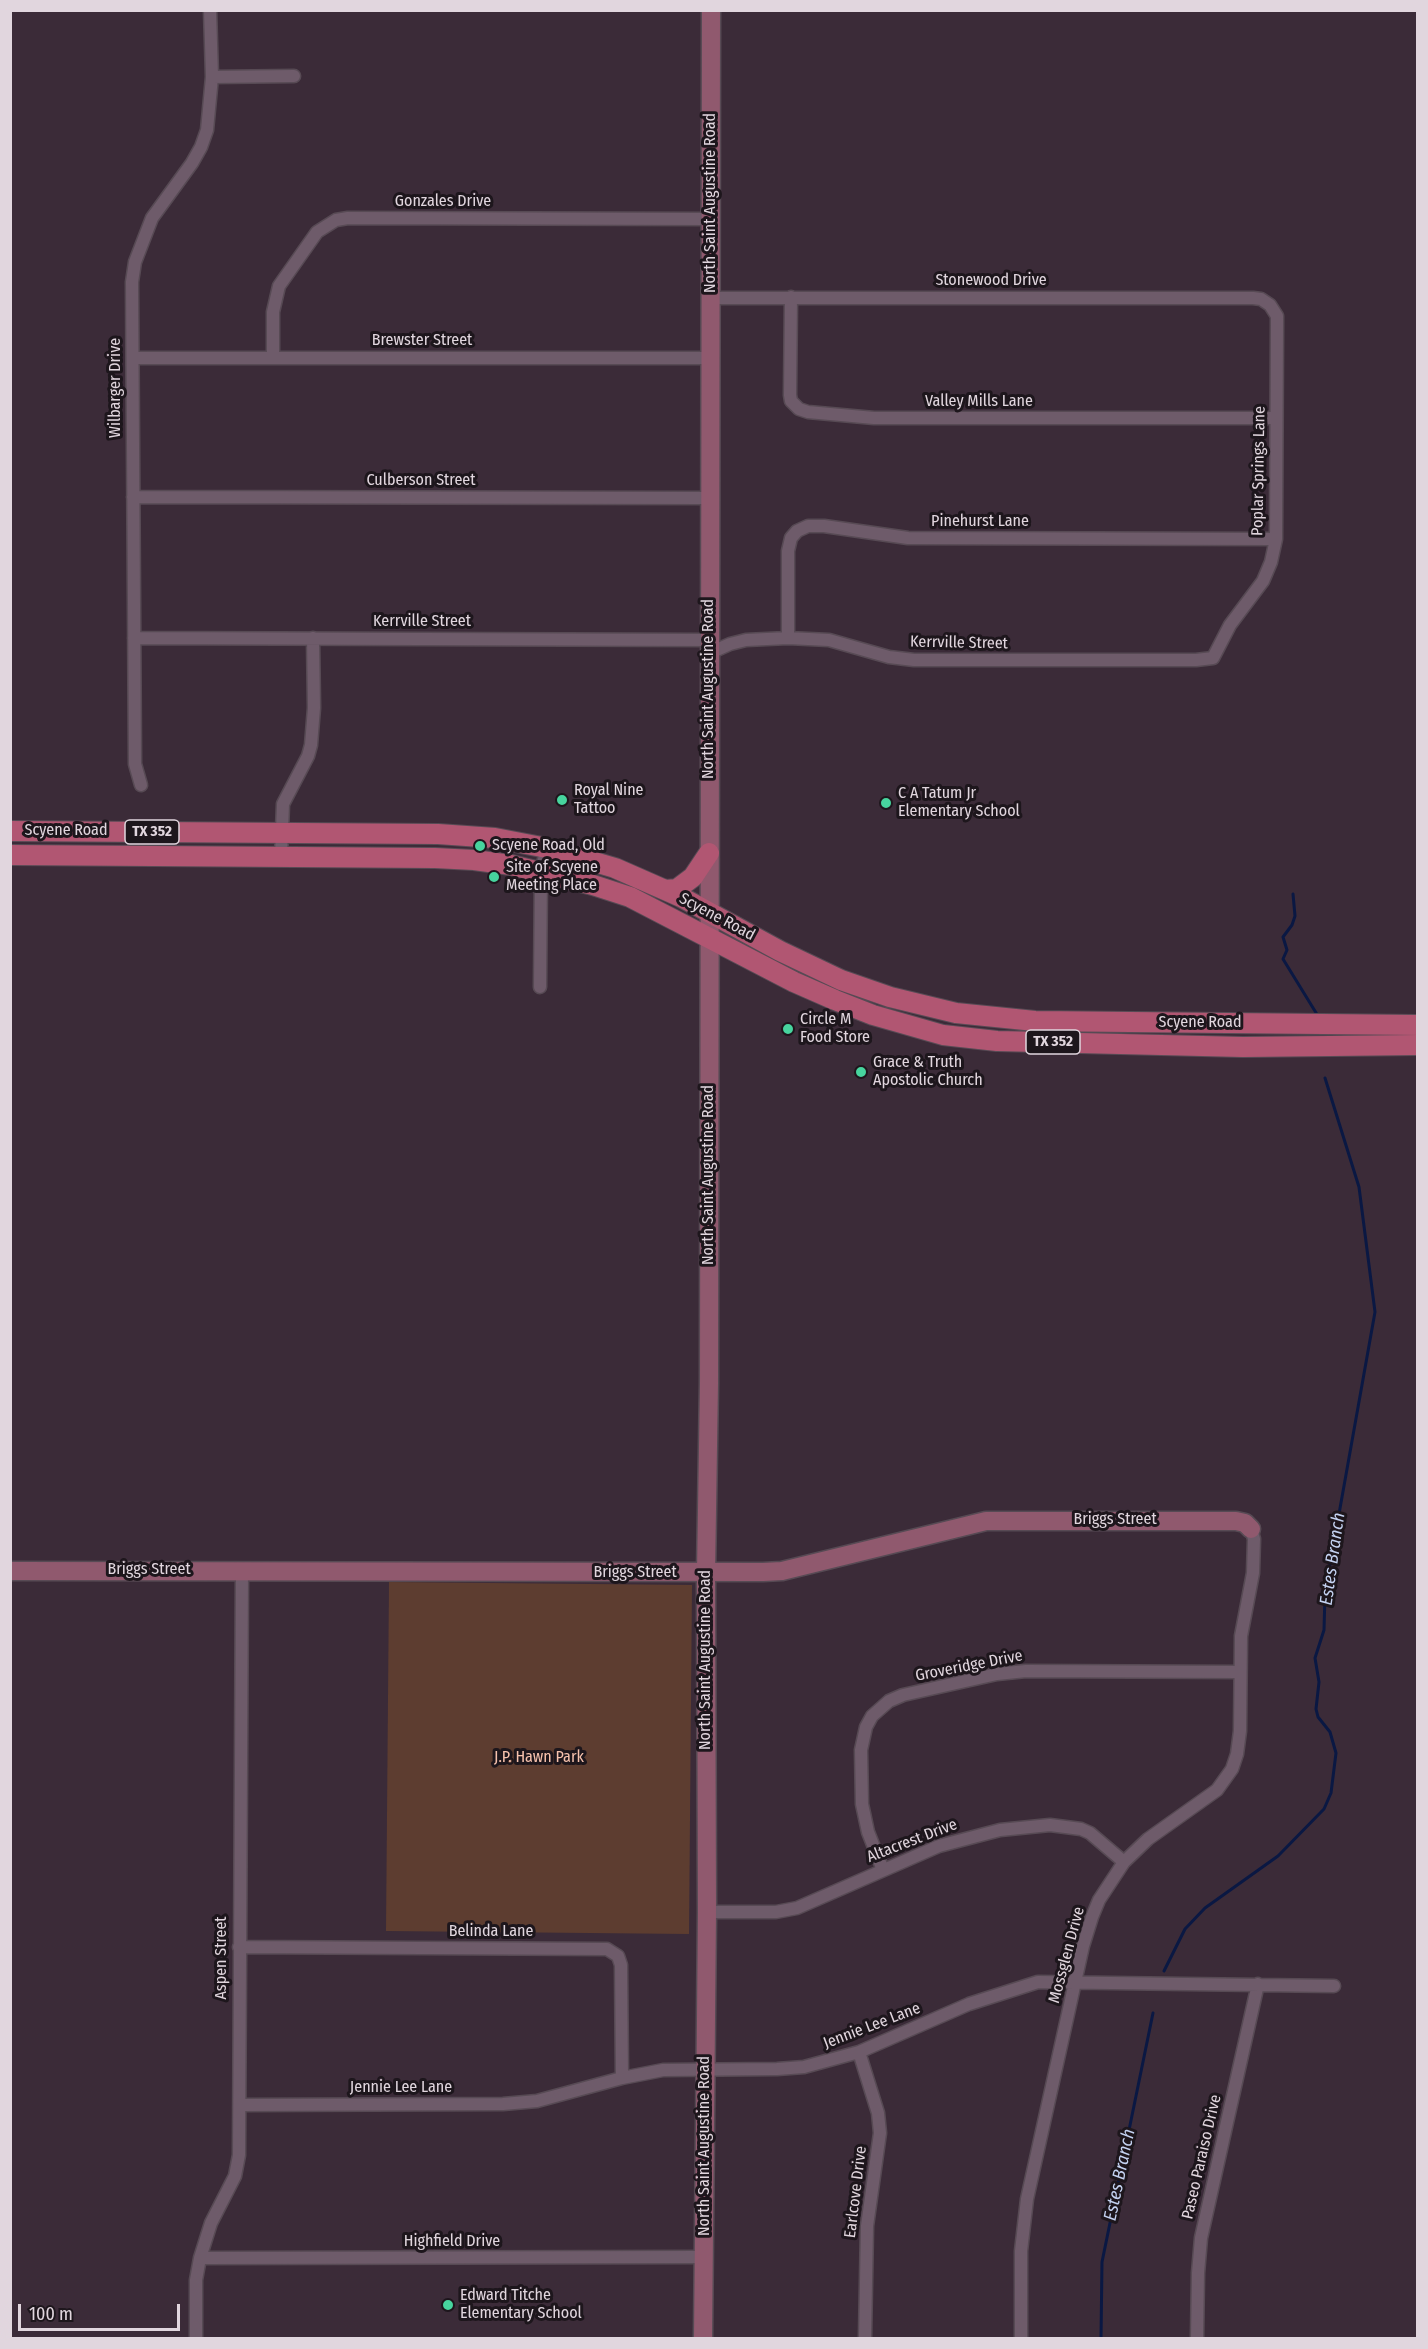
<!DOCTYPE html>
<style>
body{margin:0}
#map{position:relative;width:1428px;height:2349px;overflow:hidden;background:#3b2b38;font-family:"Fira Sans Condensed",sans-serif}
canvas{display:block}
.frame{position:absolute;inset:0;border:12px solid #e1d6de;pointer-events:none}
.scale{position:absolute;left:18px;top:2304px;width:162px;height:27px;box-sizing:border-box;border:3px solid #e1d6de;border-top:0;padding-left:8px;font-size:18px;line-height:21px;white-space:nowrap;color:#e1d6de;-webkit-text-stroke:4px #1d161c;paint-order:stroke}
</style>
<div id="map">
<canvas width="1428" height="2349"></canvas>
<div class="frame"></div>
<div class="scale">100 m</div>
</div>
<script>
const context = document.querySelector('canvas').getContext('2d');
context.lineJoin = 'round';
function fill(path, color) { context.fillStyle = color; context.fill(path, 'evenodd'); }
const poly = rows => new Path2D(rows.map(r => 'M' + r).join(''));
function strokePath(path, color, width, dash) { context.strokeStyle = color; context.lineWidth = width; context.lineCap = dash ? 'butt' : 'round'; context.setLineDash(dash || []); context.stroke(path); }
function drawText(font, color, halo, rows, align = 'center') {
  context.font = font + ' "Fira Sans Condensed",sans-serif'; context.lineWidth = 6; context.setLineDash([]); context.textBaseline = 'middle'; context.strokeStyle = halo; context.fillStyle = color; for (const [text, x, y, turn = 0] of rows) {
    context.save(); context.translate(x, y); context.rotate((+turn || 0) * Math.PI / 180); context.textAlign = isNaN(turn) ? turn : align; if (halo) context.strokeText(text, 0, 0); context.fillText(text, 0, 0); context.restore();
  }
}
fill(poly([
 [389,1582,692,1585,689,1934,386,1931]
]), '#5d3d30');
strokePath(poly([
 [1293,894,1295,916,1292,925,1283,937,1287,950,1283,959,1318,1016],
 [1164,1971,1185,1929,1205,1908,1278,1856,1324,1809,1331,1793,1336,1753,1330,1732,1318,1717,1316,1709,1319,1682,1315,1658,1324,1630,1325,1594,1330,1585,1329,1570,1375,1312,1359,1187,1325,1078],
 [1101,2338,1102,2262,1153,2013]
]), '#0a1843', 3);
const street = poly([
 [212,77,294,76],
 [791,297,790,395,791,401,799,409,808,412,874,418,1276,418],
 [273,357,273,312,279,286,317,232,336,220,348,218,711,219],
 [133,358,710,358],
 [133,497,709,498],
 [134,638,710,640],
 [788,638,788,551,791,538,797,531,808,526,824,526,908,538,1276,539],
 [710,653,730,644,746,640,788,638,829,640,889,657,914,660,1196,660,1213,658,1230,625,1263,581,1271,562,1276,539,1277,324,1277,316,1270,305,1261,299,1253,298,710,298],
 [141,785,135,764,132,282,135,262,152,218,192,163,201,147,207,130,212,77,210,10],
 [281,856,283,804,308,756,311,745,314,708,313,638],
 [540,987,541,871,547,848],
 [883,1870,868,1832,862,1804,861,1750,866,1727,872,1716,889,1701,903,1695,997,1674,1026,1671,1239,1672],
 [707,1912,776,1912,797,1908,939,1846,1000,1830,1050,1825,1081,1829,1090,1833,1124,1862],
 [239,1947,607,1949,618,1956,621,1965,622,2078],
 [859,2052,878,2113,880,2133,867,2226,865,2338],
 [240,2105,503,2104,537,2101,622,2078,663,2070,777,2069,804,2067,859,2052,969,2004,1038,1982,1334,1986],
 [200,2258,704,2257],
 [196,2338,196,2280,200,2258,211,2223,235,2176,239,2155,242,1570],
 [1021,2338,1021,2251,1027,2199,1083,1946,1092,1917,1099,1900,1124,1862,1148,1839,1217,1790,1232,1769,1237,1754,1240,1731,1241,1636,1253,1573,1254,1539,1251,1529],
 [1197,2338,1198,2273,1201,2238,1258,1984]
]);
const secondary = poly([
 [10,1571,763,1572,782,1571,986,1521,1236,1521,1245,1523,1251,1529],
 [703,2338,707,1912,706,1573,709,1383,711,10]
]);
const primary = poly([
 [10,831,438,834,495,838,547,848,615,868,681,897,780,951,841,980,890,997,956,1013,1035,1021,1418,1025],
 [10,855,435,858,474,860,511,865,593,885,630,897,794,982,835,1000,873,1015,943,1035,997,1041,1243,1047,1418,1045],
 [666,890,677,889,693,877,709,853]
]);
strokePath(street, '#574a54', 15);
strokePath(secondary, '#574a54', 21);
strokePath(primary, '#574a54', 22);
strokePath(street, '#6e5b6a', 12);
strokePath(secondary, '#90596e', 18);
strokePath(primary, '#b15672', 20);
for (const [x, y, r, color] of [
 [562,800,6,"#47d49e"],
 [886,803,6,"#47d49e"],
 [480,846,6,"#47d49e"],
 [494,877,6,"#47d49e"],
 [788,1029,6,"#47d49e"],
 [861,1072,6,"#47d49e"],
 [448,2305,6,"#47d49e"]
]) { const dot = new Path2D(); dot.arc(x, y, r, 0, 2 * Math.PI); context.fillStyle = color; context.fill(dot); strokePath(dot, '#1d161c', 2); }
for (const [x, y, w] of [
 [152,832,54],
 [1053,1042,54]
]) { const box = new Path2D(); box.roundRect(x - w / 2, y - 12, w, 24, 4.5); context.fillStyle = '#1d161c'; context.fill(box); strokePath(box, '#e1d6de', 1.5); }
drawText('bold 15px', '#e1d6de', null, [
 ["TX 352",152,832],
 ["TX 352",1053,1042]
]);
drawText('16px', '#e1d6de', '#1d161c', [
 ["Gonzales Drive",443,202],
 ["North Saint Augustine Road",711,203,-90],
 ["Stonewood Drive",991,281],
 ["Brewster Street",422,341],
 ["Wilbarger Drive",116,388,-90],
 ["Valley Mills Lane",979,402],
 ["Poplar Springs Lane",1259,471,-89],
 ["Culberson Street",421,481],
 ["Pinehurst Lane",980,522],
 ["Kerrville Street",422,622],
 ["Kerrville Street",959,643,1],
 ["North Saint Augustine Road",709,689,-90],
 ["Scyene Road",66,831],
 ["Scyene Road",717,917,28],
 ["Scyene Road",1200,1023],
 ["North Saint Augustine Road",709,1175,-90],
 ["Briggs Street",1115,1520],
 ["Briggs Street",149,1570],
 ["Briggs Street",635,1573],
 ["North Saint Augustine Road",706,1660,-90],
 ["Groveridge Drive",969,1666,-11],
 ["Altacrest Drive",912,1841,-21],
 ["Belinda Lane",491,1932],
 ["Mossglen Drive",1067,1955,-75],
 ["Aspen Street",222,1958,-90],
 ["Jennie Lee Lane",872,2026,-21],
 ["Jennie Lee Lane",401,2088],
 ["North Saint Augustine Road",705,2146,-90],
 ["Paseo Paraiso Drive",1202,2157,-77],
 ["Earlcove Drive",856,2192,-83],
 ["Highfield Drive",452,2242]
]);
drawText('16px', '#e1d6de', '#1d161c', [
 ["Royal Nine",574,791],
 ["Tattoo",574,809],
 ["C A Tatum Jr",898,794],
 ["Elementary School",898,812],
 ["Scyene Road, Old",492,846],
 ["Site of Scyene",506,868],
 ["Meeting Place",506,886],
 ["Circle M",800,1020],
 ["Food Store",800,1038],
 ["Grace & Truth",873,1063],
 ["Apostolic Church",873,1081],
 ["Edward Titche",460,2296],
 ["Elementary School",460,2314]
], 'left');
drawText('16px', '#f7c2ad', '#1d161c', [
 ["J.P. Hawn Park",539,1758]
]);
drawText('italic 18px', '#c4d2f1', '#1d161c', [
 ["Estes Branch",1333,1559,-82],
 ["Estes Branch",1120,2175,-78]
]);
</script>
